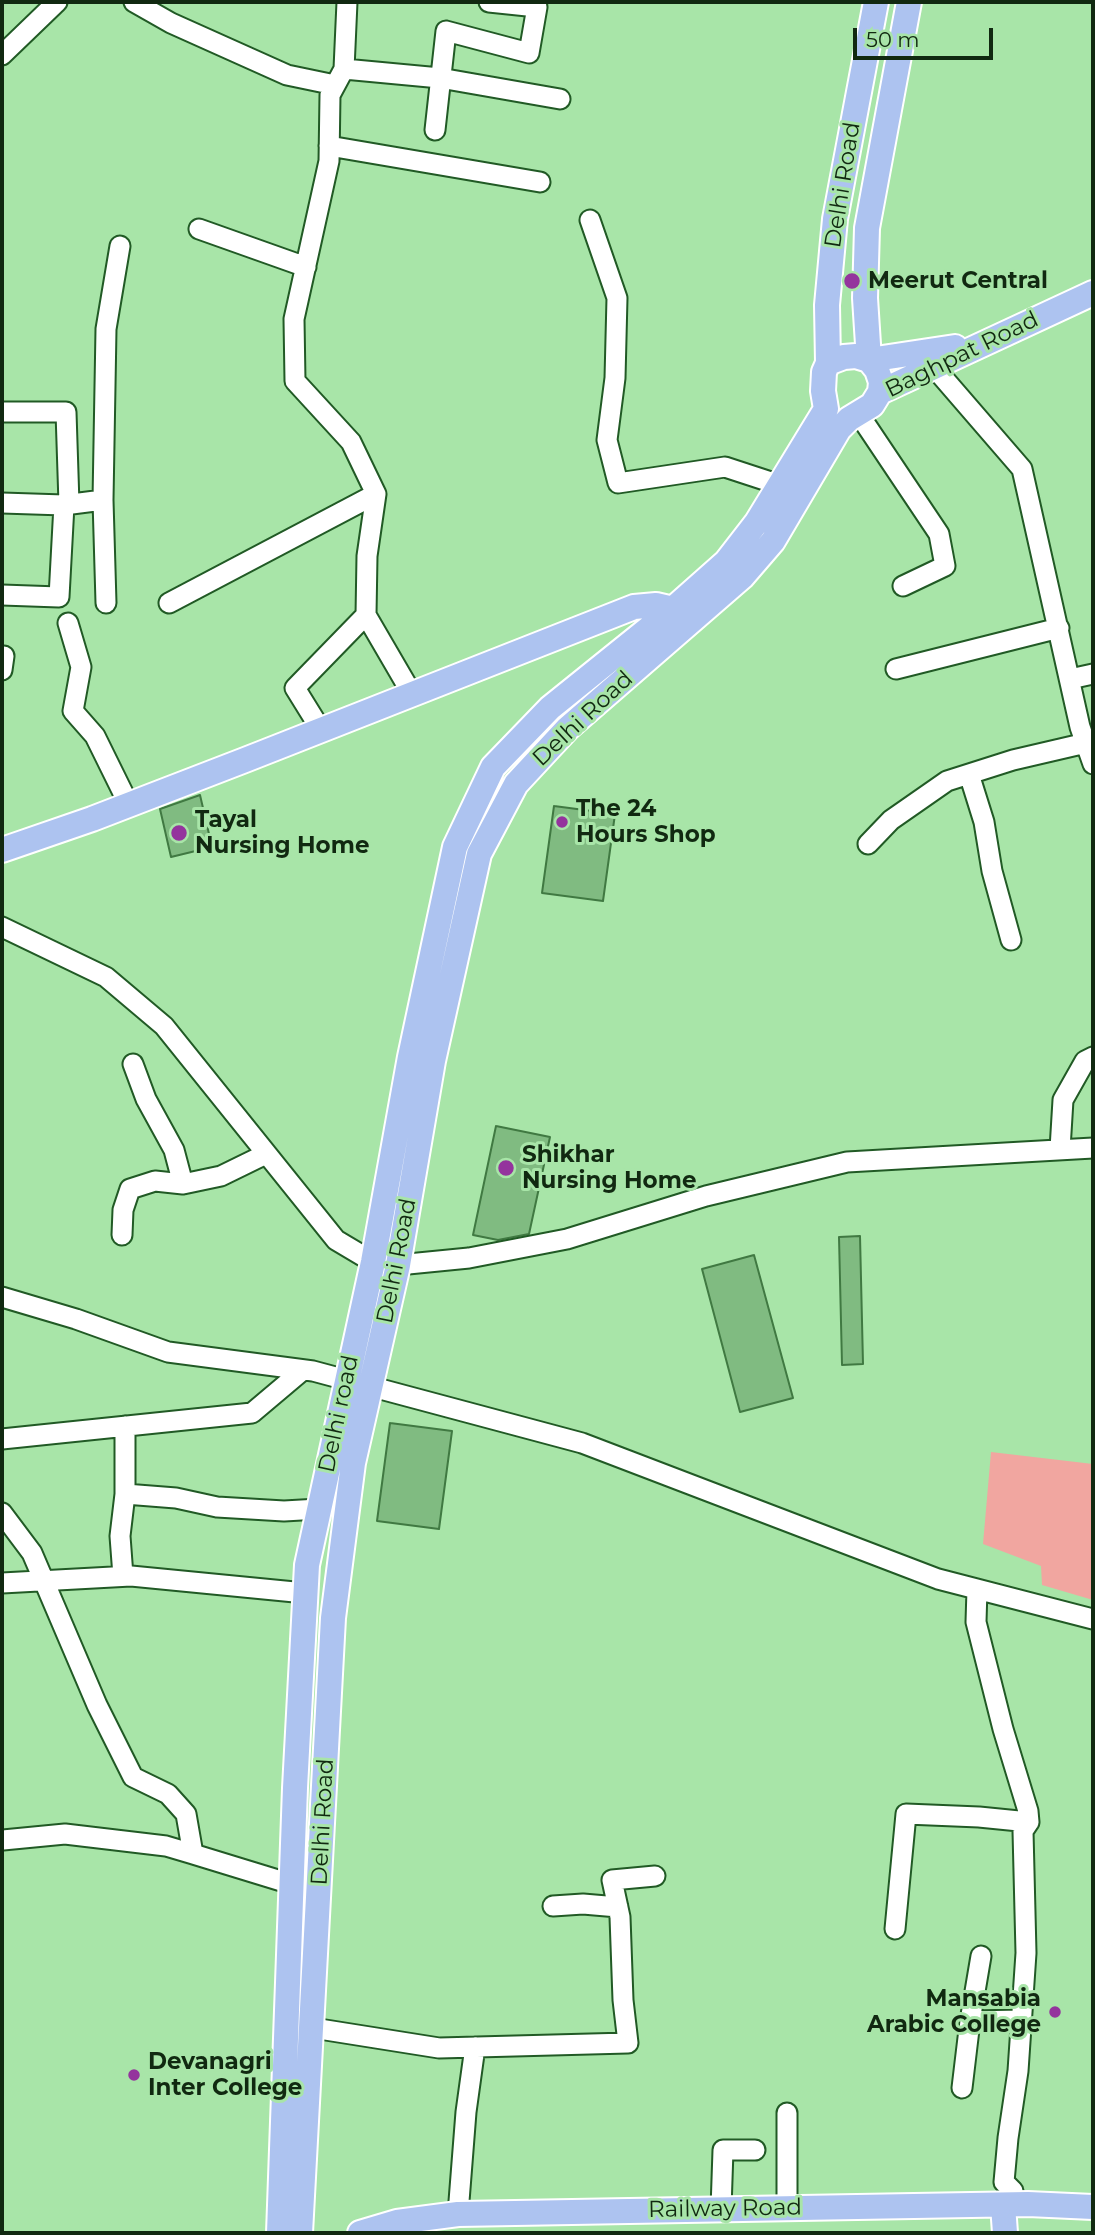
<!DOCTYPE html>
<style>
body{margin:0}
#map{position:relative;width:1095px;height:2235px;overflow:hidden;background:#a8e5a8;font-family:Montserrat,sans-serif}
canvas{display:block}
.frame{position:absolute;inset:0;border:4px solid #112911;pointer-events:none}
.scale{position:absolute;left:853px;top:28px;width:140px;height:32px;box-sizing:border-box;border:4px solid #112911;border-top:0;padding-left:9px;font-size:21px;line-height:24px;white-space:nowrap;color:#112911;-webkit-text-stroke:5px #a8e5a8;paint-order:stroke}
</style>
<div id="map">
<canvas width="1095" height="2235"></canvas>
<div class="frame"></div>
<div class="scale">50 m</div>
</div>
<script>
const context = document.querySelector('canvas').getContext('2d');
context.lineJoin = 'round';
function fill(path, color) { context.fillStyle = color; context.fill(path, 'evenodd'); }
const poly = rows => new Path2D(rows.map(r => 'M' + r).join(''));
function strokePath(path, color, width, dash) { context.strokeStyle = color; context.lineWidth = width; context.lineCap = dash ? 'butt' : 'round'; context.setLineDash(dash || []); context.stroke(path); }
function drawText(font, color, halo, rows, align = 'center') {
  context.font = font + ' Montserrat,sans-serif'; context.lineWidth = 6; context.setLineDash([]); context.textBaseline = 'middle'; context.strokeStyle = halo; context.fillStyle = color; for (const [text, x, y, turn = 0] of rows) {
    context.save(); context.translate(x, y); context.rotate((+turn || 0) * Math.PI / 180); context.textAlign = isNaN(turn) ? turn : align; if (halo) context.strokeText(text, 0, 0); context.fillText(text, 0, 0); context.restore();
  }
}
fill(poly([
 [991,1452,1093,1464,1093,1600,1042,1585,1041,1566,983,1544]
]), '#f1a6a0');
const building = poly([
 [200,795,212,847,171,857,160,809,200,795],
 [554,806,615,814,603,901,542,893,554,806],
 [496,1126,550,1137,529,1234,498,1240,473,1235,496,1126],
 [860,1236,863,1364,842,1365,839,1237,860,1236],
 [754,1255,793,1398,740,1412,702,1269,754,1255],
 [390,1423,452,1431,439,1529,377,1521,390,1423]
]);
fill(building, '#80bb81');
strokePath(building, '#407942', 2);
const minor = poly([
 [134,2,171,23,287,75,335,85],
 [347,2,344,69,330,95,329,161,294,319,295,381,351,442,376,494,367,556,366,615,412,694],
 [2,55,57,2],
 [344,69,440,78,560,99],
 [435,130,446,31,529,53,537,7,489,2],
 [329,146,540,182],
 [590,220,617,298,615,378,607,440,618,483,725,467,780,485],
 [199,229,306,267],
 [933,366,1022,469,1080,727,1093,764],
 [2,412,66,412,69,504],
 [858,413,939,534,945,566,903,586],
 [103,500,106,603],
 [2,503,64,505,59,597,2,595],
 [64,505,103,500,106,329,120,246],
 [169,603,376,494],
 [68,623,81,667,73,711,95,736,129,805],
 [2,656,4,656,2,670],
 [896,669,1059,628],
 [1070,679,1093,674],
 [321,730,295,688,366,615],
 [969,774,984,822,992,871,1011,940],
 [868,844,891,820,947,781,1013,760,1086,743],
 [2,927,106,977,164,1026,336,1240,373,1262,398,1265,469,1258,567,1239,706,1196,847,1162,1093,1148],
 [133,1064,146,1099,174,1150,183,1184,221,1176,266,1154],
 [1060,1149,1063,1100,1085,1061,1093,1057],
 [122,1235,123,1210,130,1189,155,1181,183,1184],
 [2,1297,76,1319,168,1352,313,1371,582,1443,938,1579,1093,1619],
 [2,1439,252,1413,303,1370],
 [125,1494,176,1498,217,1507,284,1511,319,1509],
 [2,1513,32,1553,97,1705,133,1777,168,1794,186,1814,193,1854,291,1884],
 [123,1576,120,1536,125,1494,125,1426],
 [2,1583,131,1576,305,1593],
 [977,1589,976,1622,1003,1729,1028,1811,1029,1822,1023,1831,1026,1953,1018,2071,1008,2138,1004,2182,1013,2191,1003,2205],
 [3,1840,65,1834,166,1846,193,1854],
 [553,1906,583,1904,618,1907],
 [895,1929,906,1814,979,1817,1029,1822],
 [970,2021,981,1956],
 [313,2028,439,2048,628,2043,623,2000,620,1917,612,1880,655,1876],
 [962,2088,970,2021,1022,2020],
 [787,2113,787,2208],
 [721,2209,723,2150,755,2150],
 [458,2214,466,2112,475,2047]
]);
const major = poly([
 [828,363,844,357,856,356,869,360,955,347],
 [880,392,881,382,877,370,869,360,865,298,867,228,909,2],
 [2,850,92,819,245,760,634,607,656,605,673,609,677,615],
 [1003,2205,1005,2233],
 [279,2233,295,1788,307,1565,373,1262,410,1057,455,847,493,767,550,708,673,609,726,562,757,522,826,409,823,391,824,372,828,363,827,305,835,219,876,2],
 [300,2233,333,1618,353,1463,398,1265,433,1061,479,854,516,784,568,728,742,577,773,541,839,429,849,419,872,405,880,392,1093,293],
 [360,2233,397,2222,458,2214,1028,2204,1093,2207]
]);
strokePath(minor, '#215a25', 23);
strokePath(major, '#fff', 28);
strokePath(minor, '#fff', 19);
strokePath(major, '#adc3f0', 24);
for (const [x, y, r, color] of [
 [852,281,9,"#94349d"],
 [562,822,7,"#94349d"],
 [179,833,9,"#94349d"],
 [506,1168,9,"#94349d"],
 [1055,2012,7,"#94349d"],
 [134,2075,7,"#94349d"]
]) { const dot = new Path2D(); dot.arc(x, y, r, 0, 2 * Math.PI); context.fillStyle = color; context.fill(dot); strokePath(dot, '#a8e5a8', 2.5); }
drawText('23px', '#112911', '#a8e5a8', [
 ["Delhi Road",843,185,-81],
 ["Baghpat Road",962,355,-26],
 ["Delhi Road",583,719,-43],
 ["Delhi Road",397,1261,-79],
 ["Delhi road",339,1414,-78],
 ["Delhi Road",323,1822,-87],
 ["Railway Road",725,2209,-1]
]);
drawText('bold 23px', '#112911', '#a8e5a8', [
 ["Meerut Central",868,281],
 ["The 24",576,809],
 ["Hours Shop",576,835],
 ["Tayal",195,820],
 ["Nursing Home",195,846],
 ["Shikhar",522,1155],
 ["Nursing Home",522,1181],
 ["Mansabia",1041,1999,"right"],
 ["Arabic College",1041,2025,"right"],
 ["Devanagri",148,2062],
 ["Inter College",148,2088]
], 'left');
</script>
